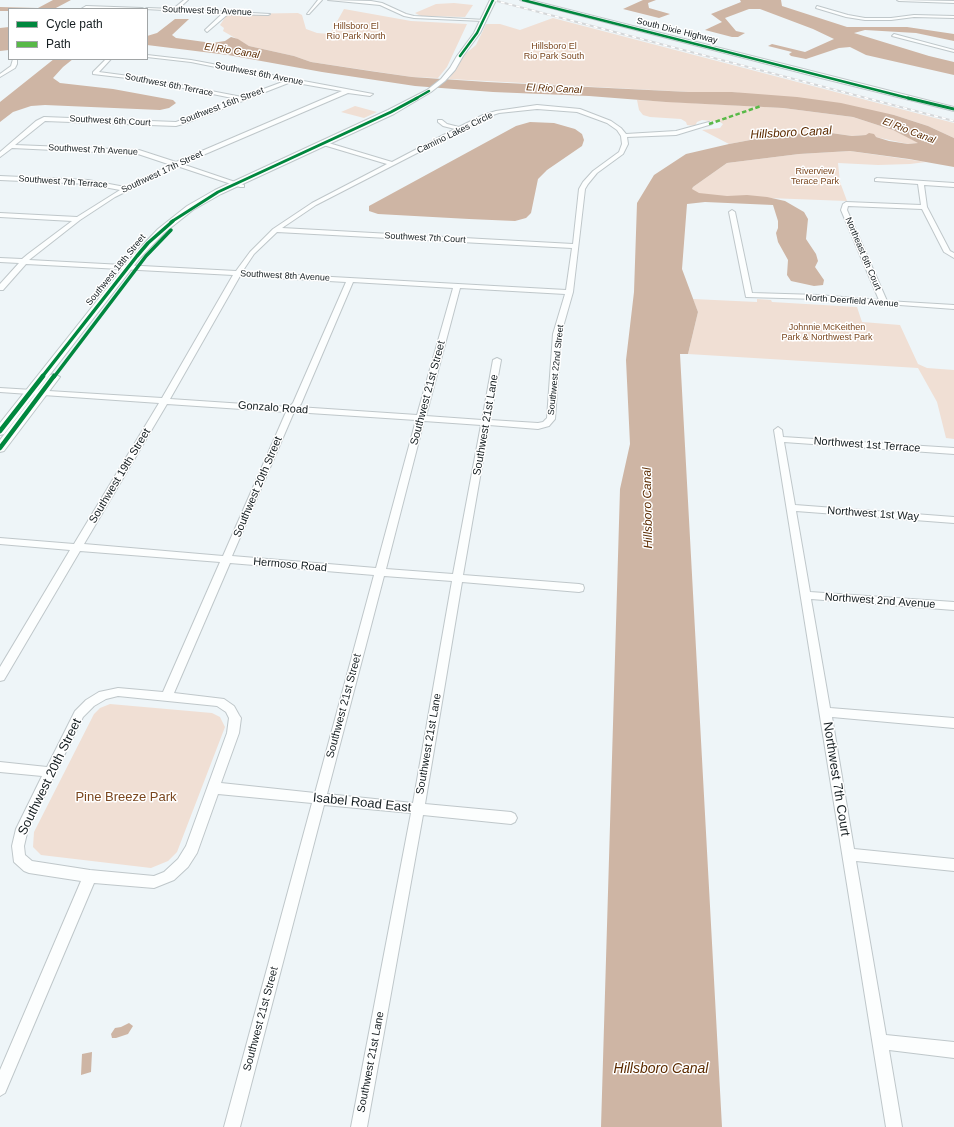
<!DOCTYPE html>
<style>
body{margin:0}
#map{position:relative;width:954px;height:1127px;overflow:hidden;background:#eef5f8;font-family:Helvetica,sans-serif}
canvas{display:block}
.legend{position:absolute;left:8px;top:8px;width:140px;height:52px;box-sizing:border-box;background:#fff;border:1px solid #a1a5a6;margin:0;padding:5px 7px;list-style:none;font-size:12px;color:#151e21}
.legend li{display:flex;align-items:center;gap:8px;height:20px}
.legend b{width:20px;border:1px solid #a1a5a6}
</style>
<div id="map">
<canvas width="954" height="1127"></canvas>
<ul class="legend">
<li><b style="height:5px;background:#00873e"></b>Cycle path</li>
<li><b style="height:5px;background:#58b947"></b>Path</li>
</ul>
</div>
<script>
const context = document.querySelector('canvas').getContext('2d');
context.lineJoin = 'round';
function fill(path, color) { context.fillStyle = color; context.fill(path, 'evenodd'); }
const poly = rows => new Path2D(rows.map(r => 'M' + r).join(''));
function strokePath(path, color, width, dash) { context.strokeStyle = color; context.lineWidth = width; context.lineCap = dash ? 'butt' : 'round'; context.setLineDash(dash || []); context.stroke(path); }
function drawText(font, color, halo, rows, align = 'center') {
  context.font = font + ' Helvetica,sans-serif'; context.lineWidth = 3; context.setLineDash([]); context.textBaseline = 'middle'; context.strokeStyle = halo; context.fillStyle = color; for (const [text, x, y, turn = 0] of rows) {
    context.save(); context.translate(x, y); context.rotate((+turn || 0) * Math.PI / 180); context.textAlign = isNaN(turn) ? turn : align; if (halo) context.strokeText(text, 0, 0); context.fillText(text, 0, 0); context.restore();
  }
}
fill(poly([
 [454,3,473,5,465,17,421,16,415,13,436,4],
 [344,9,411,21,467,24,447,67,438,78,412,77,311,62,294,56,249,46,223,31,224,28,220,25,226,16,233,14,298,13,302,15,306,29,317,33,330,34],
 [553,18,954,123,954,138,928,126,894,115,732,92,689,92,449,79,464,55,476,45,486,24,500,24,520,30],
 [637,100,783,108,853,117,893,130,919,143,908,144,866,135,852,136,824,132,777,135,729,144,702,130,720,128,723,124,720,122,702,120,697,122,695,126,687,125,686,122,681,119,650,117,643,115,639,110],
 [355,106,377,112,364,118,341,112],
 [850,151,926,162,910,164,878,165,838,163,840,182,847,201,689,195,693,187,727,163,799,154],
 [693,299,757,302,757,299,771,300,772,302,857,307,862,322,900,325,918,364,927,368,954,370,954,439,946,438,937,402,918,368,688,354,698,312],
 [110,704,212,713,220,717,225,727,177,852,168,861,151,868,41,855,33,847,34,832,94,714,100,708]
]), '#f0dfd4');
fill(poly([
 [53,0,71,0,54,9,9,9,9,11,0,11,0,7,38,8],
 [643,0,656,0,648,3,649,8,670,14,659,18,623,9],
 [740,0,781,0,782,6,847,27,907,27,954,34,954,41,916,33,865,30,854,33,929,56,954,62,954,75,866,55,850,47,839,48,806,59,791,56,789,54,792,52,768,46,772,44,805,52,834,39,813,29,760,9,749,9,725,18,736,31,745,33,738,37,732,37,705,30,722,22,711,14,741,2],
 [175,19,189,19,172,35,176,38,212,43,225,41,231,37,238,39,249,46,294,56,311,62,370,71,412,77,487,82,689,92,732,92,797,97,841,103,894,115,928,126,954,138,954,167,909,159,850,151,799,154,727,163,693,187,692,189,699,193,727,196,747,195,767,197,785,201,804,212,808,219,806,239,816,254,818,261,815,267,824,280,823,285,814,286,791,281,787,275,788,260,778,242,776,233,778,228,778,221,773,205,705,202,687,204,682,269,698,312,688,354,680,354,722,1127,601,1127,620,489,630,444,626,360,634,292,637,203,654,175,686,154,729,144,777,135,824,132,852,136,866,135,869,133,874,134,876,137,889,141,908,144,918,143,893,130,853,117,783,108,666,102,589,96,493,92,415,86,322,72,228,55,147,45,147,36,157,33],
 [9,27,9,50,0,51,0,28],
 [54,59,73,59,63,67,53,78,60,83,113,89,173,100,176,103,169,108,160,110,45,105,31,106,13,112,0,122,0,102],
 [530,122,554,123,575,129,582,134,584,140,582,146,547,170,538,179,531,213,526,218,515,221,469,219,378,214,369,211,369,206,516,126],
 [129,1023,133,1026,128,1034,116,1038,112,1038,111,1034,115,1028,121,1027],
 [92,1052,91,1072,81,1075,82,1054]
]), '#ceb5a4');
const minor = poly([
 [184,0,188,0,178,9,270,14,268,15,228,14,207,32,205,30,223,13,145,9,147,8,173,9,184,0],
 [318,0,322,0,309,14,307,14,318,0],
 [328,0,371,1,382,3,406,14,414,16,485,20,483,21,414,18,404,16,380,5,328,0],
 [897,0,954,1,954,3,899,1,897,0],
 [86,6,142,8,144,9,81,9,86,6],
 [817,6,848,15,865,18,891,18,914,15,954,16,954,18,914,17,891,20,865,20,846,17,816,8,817,6],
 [894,34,954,50,954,52,892,36,894,34],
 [147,55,191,60,373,94,370,96,348,93,182,164,244,185,244,187,240,187,177,166,115,197,80,220,29,260,236,271,250,252,273,229,312,203,387,164,320,144,320,142,322,141,392,162,455,129,443,126,438,122,438,120,442,120,447,124,459,127,483,115,496,111,537,105,580,109,611,121,621,128,626,134,676,131,709,122,712,124,676,135,627,137,628,144,623,154,597,173,588,184,585,189,573,292,561,334,555,419,549,426,538,429,489,425,463,575,579,584,583,585,584,588,583,591,579,592,462,582,425,804,511,812,515,814,517,818,515,822,511,824,423,815,367,1127,351,1127,411,813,324,805,240,1127,224,1127,312,803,218,794,197,853,188,867,174,880,154,888,94,883,5,1093,0,1096,0,1070,81,881,29,873,24,871,14,862,12,846,16,829,42,776,0,772,0,762,47,767,75,711,86,700,99,692,118,688,163,692,220,562,80,551,4,680,0,681,0,667,70,550,0,544,0,538,74,544,159,403,0,392,0,388,162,398,233,275,26,264,3,290,0,290,0,284,19,263,0,262,0,258,22,259,28,254,72,221,0,217,0,213,77,217,120,190,88,184,0,180,0,176,88,180,125,187,171,165,138,154,12,148,0,157,0,152,36,121,44,117,176,122,237,99,144,80,93,74,93,72,106,59,111,59,99,72,144,78,242,97,285,81,191,62,147,57,147,55],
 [291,82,342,91,176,162,139,150,15,145,45,121,176,126,186,123,291,82],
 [537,109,577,112,607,123,617,130,621,136,622,144,619,152,593,171,583,182,579,189,573,244,282,228,316,205,487,117,499,113,537,109],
 [277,232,572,248,566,290,242,272,254,254,277,232],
 [240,276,346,282,293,403,289,407,170,399,240,276],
 [353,282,453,288,417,415,298,407,301,404,353,282],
 [460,288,565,294,553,334,547,418,543,422,538,423,490,420,501,360,497,358,493,360,482,420,426,416,460,288],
 [167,404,286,412,223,556,84,544,167,404],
 [294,412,416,420,376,568,232,556,294,412],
 [424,421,481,425,453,574,386,569,424,421],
 [230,563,374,575,315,793,221,783,239,733,241,718,239,715,234,706,224,699,174,693,230,563],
 [384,576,452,581,413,803,327,794,384,576],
 [118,696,217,706,226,712,229,718,227,733,186,846,178,859,164,872,154,876,90,870,32,861,25,855,24,846,28,829,83,717,94,706,106,699,118,696],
 [13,59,17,60,17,64,15,68,0,77,0,74,11,66,13,59],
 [877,178,954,183,954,187,924,185,927,207,950,251,954,253,954,258,944,252,922,209,848,206,847,210,887,301,954,305,954,309,818,299,746,297,729,212,732,210,735,212,752,293,818,295,879,300,841,210,843,204,846,202,921,205,918,184,875,181,875,179,877,178],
 [778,427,782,430,783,437,954,448,954,454,784,442,795,505,954,517,954,523,796,511,810,592,954,602,954,610,811,599,830,708,954,718,954,728,832,717,854,849,954,859,954,871,856,861,886,1035,954,1042,954,1058,889,1050,902,1127,886,1127,774,430,778,427]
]);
const secondary = poly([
 [490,0,496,0,480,33,463,56,455,70,445,81,431,92,394,114,221,194,193,210,164,233,140,258,4,434,0,435,0,423,134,254,158,229,187,206,215,190,388,110,427,90,441,79,450,68,457,56,474,33,490,0],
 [520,0,530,0,954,107,954,111,825,79,520,0],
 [54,374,60,377,4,451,0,452,0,440,50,375,54,374]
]);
strokePath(minor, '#bfc7ca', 2);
strokePath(secondary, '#bfc7ca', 2);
fill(minor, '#fcfefe');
fill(secondary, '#fcfefe');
const rail = poly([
 [493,0,954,121]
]);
strokePath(rail, '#d5d7d9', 2);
strokePath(rail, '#fff', 1.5, [4]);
strokePath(poly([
 [709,124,761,106]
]), '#58b947', 2.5, [4.5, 2.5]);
strokePath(poly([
 [523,0,912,99],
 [460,56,477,33,493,0],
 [415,99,429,91]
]), '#00873e', 2.5);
strokePath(poly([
 [908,98,954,109],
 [171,222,218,192,391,112,417,98]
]), '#00873e', 3);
strokePath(poly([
 [42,377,137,256,148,243,173,221],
 [54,377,146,256,171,230]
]), '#00873e', 3.5);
strokePath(poly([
 [0,431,43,376],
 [0,448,54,376]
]), '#00873e', 4.5);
drawText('9px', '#151e21', '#fff', [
 ["Southwest 5th Avenue",207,11,2],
 ["South Dixie Highway",677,31,14],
 ["Southwest 6th Avenue",259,74,11],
 ["Southwest 6th Terrace",169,85,11],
 ["Southwest 16th Street",222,106,-21],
 ["Southwest 6th Court",110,121,3],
 ["Camino Lakes Circle",455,133,-26],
 ["Southwest 7th Avenue",93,150,3],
 ["Southwest 17th Street",162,172,-25],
 ["Southwest 7th Terrace",63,182,4],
 ["Southwest 7th Court",425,238,3],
 ["Northeast 6th Court",863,254,67],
 ["Southwest 18th Street",116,270,-51],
 ["Southwest 8th Avenue",285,276,3],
 ["North Deerfield Avenue",852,301,4],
 ["Southwest 22nd Street",556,370,-84]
]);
drawText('9px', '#7a471f', '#fff', [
 ["Hillsboro El",356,27],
 ["Rio Park North",356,37],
 ["Hillsboro El",554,47],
 ["Rio Park South",554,57],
 ["Riverview",815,172],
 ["Terace Park",815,182],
 ["Johnnie McKeithen",827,328],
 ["Park & Northwest Park",827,338]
]);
drawText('italic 10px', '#5c2b00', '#fff', [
 ["El Rio Canal",232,51,9],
 ["El Rio Canal",554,89,3],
 ["El Rio Canal",909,131,21]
]);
drawText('11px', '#151e21', '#fff', [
 ["Southwest 21st Street",428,393,-75],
 ["Gonzalo Road",273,408,4],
 ["Southwest 21st Lane",486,425,-80],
 ["Northwest 1st Terrace",867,445,4],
 ["Southwest 19th Street",120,476,-59],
 ["Southwest 20th Street",258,487,-67],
 ["Northwest 1st Way",873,514,4],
 ["Hermoso Road",290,565,5],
 ["Northwest 2nd Avenue",880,601,4],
 ["Southwest 21st Street",344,706,-75],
 ["Southwest 21st Lane",429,744,-80],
 ["Southwest 21st Street",261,1019,-75],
 ["Southwest 21st Lane",371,1062,-79]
]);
drawText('italic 12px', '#5c2b00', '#fff', [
 ["Hillsboro Canal",791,133,-3],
 ["Hillsboro Canal",648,508,-91]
]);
drawText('13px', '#151e21', '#fff', [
 ["Southwest 20th Street",50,777,-64],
 ["Northwest 7th Court",836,779,81],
 ["Isabel Road East",362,803,6]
]);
drawText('13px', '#7a471f', '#fff', [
 ["Pine Breeze Park",126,797]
]);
drawText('italic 14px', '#5c2b00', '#fff', [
 ["Hillsboro Canal",661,1069]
]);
</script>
